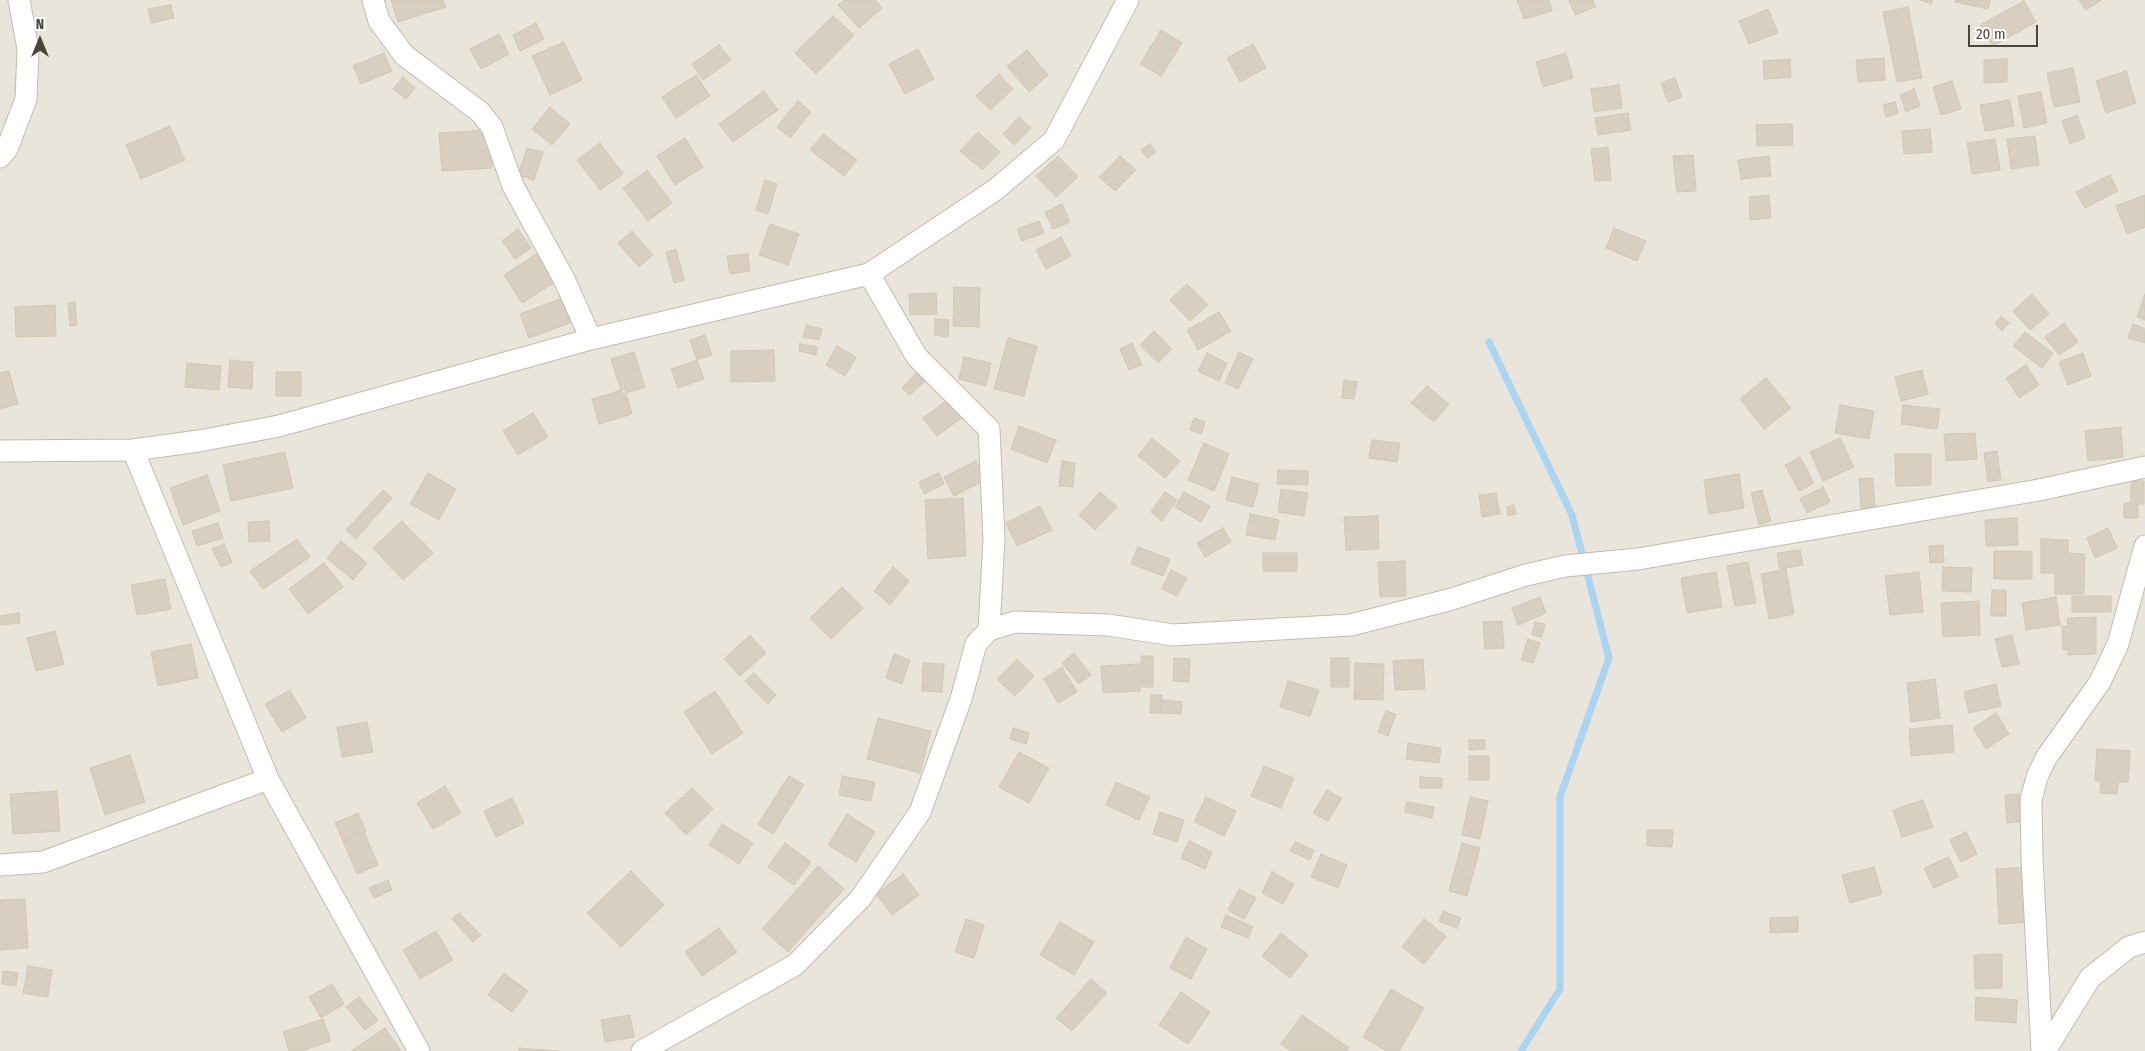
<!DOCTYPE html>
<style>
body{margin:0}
#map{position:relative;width:2145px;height:1051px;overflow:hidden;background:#f6f3ec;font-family:"Fira Sans Condensed",sans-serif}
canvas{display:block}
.north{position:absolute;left:15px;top:15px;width:50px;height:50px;-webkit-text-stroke:4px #fff;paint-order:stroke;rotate:0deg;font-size:14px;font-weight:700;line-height:20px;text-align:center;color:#4b4439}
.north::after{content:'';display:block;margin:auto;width:18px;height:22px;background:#4b4439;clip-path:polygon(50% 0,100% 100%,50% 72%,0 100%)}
.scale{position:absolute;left:1968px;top:25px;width:70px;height:22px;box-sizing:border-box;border:2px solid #4b4439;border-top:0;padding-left:6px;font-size:15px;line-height:18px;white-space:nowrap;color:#4b4439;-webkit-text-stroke:4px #fff;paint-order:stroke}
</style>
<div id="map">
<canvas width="2145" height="1051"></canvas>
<div class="north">N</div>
<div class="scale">20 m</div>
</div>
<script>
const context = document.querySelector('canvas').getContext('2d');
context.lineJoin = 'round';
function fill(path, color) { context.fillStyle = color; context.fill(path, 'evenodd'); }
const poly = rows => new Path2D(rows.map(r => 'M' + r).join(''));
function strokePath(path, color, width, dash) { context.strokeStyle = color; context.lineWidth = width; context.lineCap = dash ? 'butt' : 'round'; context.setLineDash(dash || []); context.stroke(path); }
fill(poly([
 [0,0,2145,0,2145,1051,0,1051]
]), '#eae5da');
strokePath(poly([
 [1489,342,1572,515,1609,658,1560,797,1560,989,1521,1051]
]), '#a9d4f2', 7);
const building = poly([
 [391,0,443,0,446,7,398,22,391,0],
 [844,0,875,0,882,8,859,28,838,5,844,0],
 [1517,0,1549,0,1552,11,1524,19,1517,0],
 [1569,0,1593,0,1595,7,1575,15,1569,0],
 [1921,0,1933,0,1931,4,1921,0],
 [1956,0,1990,0,1988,9,1955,2,1956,0],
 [2079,0,2100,0,2100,1,2086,10,2079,0],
 [2024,1,2036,22,1993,46,1980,25,2024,1],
 [171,5,174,18,151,23,148,9,171,5],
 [1908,7,1922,78,1897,82,1883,12,1908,7],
 [1768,9,1778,33,1749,44,1739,21,1768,9],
 [833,16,854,35,816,74,795,53,833,16],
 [536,23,544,39,520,51,513,35,536,23],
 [1161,30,1182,43,1161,76,1140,64,1161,30],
 [499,34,509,54,481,69,470,49,499,34],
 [564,42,582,80,550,95,532,56,564,42],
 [1253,44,1266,68,1240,82,1227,58,1253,44],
 [719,45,731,60,703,80,692,64,719,45],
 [918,49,934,79,905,94,889,64,918,49],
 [1027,50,1048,75,1029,92,1007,66,1027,50],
 [384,53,392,71,361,84,353,66,384,53],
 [1566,53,1573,78,1543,87,1536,62,1566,53],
 [1884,58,1885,80,1858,82,1856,60,1884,58],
 [1790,59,1791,77,1764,79,1763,61,1790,59],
 [2007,59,2007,82,1984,83,1984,60,2007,59],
 [2073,68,2080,102,2054,107,2047,73,2073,68],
 [2126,71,2136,103,2106,113,2096,81,2126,71],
 [999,74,1013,89,990,110,976,96,999,74],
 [696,75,710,96,676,118,662,97,696,75],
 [403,77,415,88,406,99,393,89,403,77],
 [1675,78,1682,97,1668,102,1661,83,1675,78],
 [1952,81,1961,109,1941,115,1933,87,1952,81],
 [1619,85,1622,108,1594,112,1591,89,1619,85],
 [1914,89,1920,106,1906,112,1900,95,1914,89],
 [764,91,778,110,733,142,719,124,764,91],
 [2041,92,2047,123,2024,128,2018,96,2041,92],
 [2010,100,2014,126,1985,131,1980,105,2010,100],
 [798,101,811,112,790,138,777,127,798,101],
 [1895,102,1898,113,1886,117,1883,105,1895,102],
 [550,107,570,124,552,145,532,129,550,107],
 [1628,113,1631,130,1598,135,1595,118,1628,113],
 [2077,115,2085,138,2070,144,2062,121,2077,115],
 [1019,117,1031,128,1014,145,1003,134,1019,117],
 [1792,124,1793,145,1757,146,1756,125,1792,124],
 [170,126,185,160,141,179,126,145,170,126],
 [1930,129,1932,152,1904,154,1902,131,1930,129],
 [489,130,492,168,442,171,439,133,489,130],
 [978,132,1000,152,982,170,960,151,978,132],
 [823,134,857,160,844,176,810,150,823,134],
 [2035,136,2039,165,2011,169,2007,139,2035,136],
 [685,138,703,167,675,185,657,156,685,138],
 [1995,139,2000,170,1972,174,1967,143,1995,139],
 [600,143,623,174,600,190,577,160,600,143],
 [1150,144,1156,152,1147,158,1141,150,1150,144],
 [1608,147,1611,180,1595,181,1591,149,1608,147],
 [527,148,543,152,534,180,518,175,527,148],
 [1693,155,1696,191,1677,192,1673,156,1693,155],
 [1058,156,1078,177,1056,197,1036,176,1058,156],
 [1120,156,1136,170,1115,191,1099,177,1120,156],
 [1769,156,1771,176,1741,179,1738,160,1769,156],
 [647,170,672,203,648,221,623,188,647,170],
 [2110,175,2118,191,2085,208,2076,192,2110,175],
 [765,180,777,184,768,214,756,210,765,180],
 [1769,195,1771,218,1750,220,1749,197,1769,195],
 [2145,195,2145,227,2127,234,2116,206,2145,195],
 [1062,204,1070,222,1053,229,1045,212,1062,204],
 [1039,221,1044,233,1022,241,1017,229,1039,221],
 [770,224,799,234,788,265,759,255,770,224],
 [1614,228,1646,241,1637,261,1606,248,1614,228],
 [518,229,531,248,515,259,502,241,518,229],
 [632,231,653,255,639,267,618,243,632,231],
 [1061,237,1071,256,1046,269,1036,250,1061,237],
 [676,249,684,280,674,283,666,252,676,249],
 [538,253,557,281,522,303,504,275,538,253],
 [748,254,750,271,730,274,727,256,748,254],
 [1187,284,1208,305,1190,321,1170,300,1187,284],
 [954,287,980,288,979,327,953,326,954,287],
 [936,293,937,314,910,315,909,294,936,293],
 [2032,294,2049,314,2030,330,2013,311,2032,294],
 [2145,294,2145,320,2137,317,2145,294],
 [562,298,570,323,529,338,520,314,562,298],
 [75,302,77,325,70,326,68,303,75,302],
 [55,305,56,336,16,337,15,307,55,305],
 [1219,312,1231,331,1198,350,1187,330,1219,312],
 [2001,316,2009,323,2002,331,1995,324,2001,316],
 [935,319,949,320,948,337,935,335,935,319],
 [2064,323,2078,342,2059,355,2045,337,2064,323],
 [2133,324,2145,329,2145,343,2128,338,2133,324],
 [806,325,822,329,819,340,803,337,806,325],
 [1154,331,1172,349,1158,363,1140,345,1154,331],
 [2025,332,2053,353,2042,368,2013,346,2025,332],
 [705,335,712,355,697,360,690,340,705,335],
 [1008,338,1037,346,1024,396,994,389,1008,338],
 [1132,343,1142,365,1129,370,1120,349,1132,343],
 [800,344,817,347,816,355,799,351,800,344],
 [837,346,856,357,845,376,826,365,837,346],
 [774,350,775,381,731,382,731,351,774,350],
 [634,352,645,387,622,394,611,359,634,352],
 [1239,352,1253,359,1238,389,1225,383,1239,352],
 [1207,353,1227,363,1219,381,1198,371,1207,353],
 [2083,353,2091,376,2068,385,2059,362,2083,353],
 [964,357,991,363,986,386,959,379,964,357],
 [230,360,253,362,252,389,228,387,230,360],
 [697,360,704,379,678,388,671,369,697,360],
 [187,363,221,366,219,390,185,387,187,363],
 [2026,365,2039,385,2019,398,2006,378,2026,365],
 [1922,370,1928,394,1901,401,1895,377,1922,370],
 [9,371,18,404,0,409,0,373,9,371],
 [276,372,301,372,301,396,276,396,276,372],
 [916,373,925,381,910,395,902,388,916,373],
 [1766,378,1791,408,1764,429,1740,399,1766,378],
 [1344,380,1357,382,1354,399,1342,398,1344,380],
 [1427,386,1449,404,1434,422,1411,403,1427,386],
 [625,389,632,414,599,424,592,399,625,389],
 [950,398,964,416,937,436,923,418,950,398],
 [1840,405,1874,411,1869,439,1835,433,1840,405],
 [1903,405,1940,409,1937,429,1901,424,1903,405],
 [533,413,548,437,518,455,503,431,533,413],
 [1194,418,1205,422,1201,434,1190,430,1194,418],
 [1019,426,1056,440,1047,463,1011,449,1019,426],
 [2121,427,2123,457,2088,461,2085,431,2121,427],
 [1975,433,1977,459,1946,461,1944,434,1975,433],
 [1152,438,1180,461,1165,478,1138,456,1152,438],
 [1840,438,1854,467,1823,481,1810,452,1840,438],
 [1372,440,1400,443,1397,462,1369,458,1372,440],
 [1204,443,1229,454,1214,491,1188,480,1204,443],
 [1997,451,2001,480,1988,482,1984,453,1997,451],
 [285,452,293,488,231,501,223,465,285,452],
 [1895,454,1931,454,1931,485,1896,486,1895,454],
 [1800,457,1814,483,1799,491,1785,465,1800,457],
 [976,461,985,480,954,496,944,477,976,461],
 [1062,461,1075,463,1073,487,1059,486,1062,461],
 [1278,470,1308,471,1308,485,1277,484,1278,470],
 [428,473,456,489,439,520,410,504,428,473],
 [939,473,944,484,924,494,919,482,939,473],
 [1739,474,1744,508,1709,514,1704,480,1739,474],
 [207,475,220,511,183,525,170,488,207,475],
 [1232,477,1259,484,1253,507,1226,500,1232,477],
 [1873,478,1875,507,1861,508,1859,479,1873,478],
 [2131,481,2144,481,2144,504,2138,504,2138,518,2124,518,2124,503,2131,503,2131,481],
 [1823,487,1830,502,1807,513,1800,499,1823,487],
 [1281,489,1308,493,1304,516,1278,512,1281,489],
 [383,490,392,498,356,539,346,530,383,490],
 [1762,490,1771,521,1759,525,1751,493,1762,490],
 [1100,492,1117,507,1095,530,1079,515,1100,492],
 [1165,492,1177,500,1162,521,1151,512,1165,492],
 [1184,492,1210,506,1201,522,1175,507,1184,492],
 [1496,493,1500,514,1482,517,1479,495,1496,493],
 [963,498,966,556,928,559,925,500,963,498],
 [1514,505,1516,514,1508,516,1507,507,1514,505],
 [1040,506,1052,530,1017,546,1006,523,1040,506],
 [1250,514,1279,520,1275,540,1246,535,1250,514],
 [1378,516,1379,549,1346,550,1344,517,1378,516],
 [2017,518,2018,545,1986,546,1985,520,2017,518],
 [269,521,270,541,249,542,248,522,269,521],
 [402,521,433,553,403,580,373,548,402,521],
 [218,523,223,538,197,546,192,531,218,523],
 [1223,528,1231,542,1205,557,1197,543,1223,528],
 [2108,528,2117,548,2095,558,2087,538,2108,528],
 [297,539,310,557,263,589,250,571,297,539],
 [2041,539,2068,540,2068,553,2085,554,2084,594,2055,594,2055,573,2041,573,2041,539],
 [341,541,367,563,353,580,327,558,341,541],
 [224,544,232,562,221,567,212,549,224,544],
 [1943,545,1944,562,1930,563,1929,546,1943,545],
 [1138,547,1170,559,1163,576,1131,564,1138,547],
 [1800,550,1803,565,1780,569,1777,553,1800,550],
 [1994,551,2032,551,2032,579,1994,579,1994,551],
 [1263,553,1297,553,1297,571,1263,571,1263,553],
 [1405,561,1406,596,1380,597,1378,562,1405,561],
 [1748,562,1756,603,1735,606,1727,566,1748,562],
 [324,563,343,587,308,614,289,589,324,563],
 [893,567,909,581,890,605,874,591,893,567],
 [1943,567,1972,568,1971,592,1942,591,1943,567],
 [1786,569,1794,614,1769,619,1761,574,1786,569],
 [1171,570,1187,578,1177,596,1162,589,1171,570],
 [1716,572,1722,607,1687,613,1681,578,1716,572],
 [1919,572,1923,612,1890,615,1885,576,1919,572],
 [165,579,171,609,137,615,131,585,165,579],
 [842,587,863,608,831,639,810,618,842,587],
 [1992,590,2006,590,2006,616,1991,616,1992,590],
 [2072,596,2111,596,2111,612,2072,612,2072,596],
 [1540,597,1546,613,1518,625,1512,608,1540,597],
 [2056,597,2060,625,2026,630,2022,603,2056,597],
 [1979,601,1980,635,1943,637,1941,603,1979,601],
 [19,613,20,623,0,625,0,616,19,613],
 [2096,617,2096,654,2068,655,2068,649,2063,650,2062,626,2068,626,2067,618,2096,617],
 [1502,621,1504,648,1485,649,1483,622,1502,621],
 [1535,622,1545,624,1542,637,1532,635,1535,622],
 [55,631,64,664,36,671,27,638,55,631],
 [750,635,766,653,740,676,724,659,750,635],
 [2012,635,2019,664,2002,667,1995,639,2012,635],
 [1528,639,1540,643,1533,663,1521,660,1528,639],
 [191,644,198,678,158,686,151,652,191,644],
 [1074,653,1091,675,1079,684,1062,663,1074,653],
 [894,654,910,660,902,684,886,678,894,654],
 [1141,656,1153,656,1153,687,1141,687,1141,656],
 [1174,658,1190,659,1189,682,1173,681,1174,658],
 [1331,658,1349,658,1349,687,1331,687,1331,658],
 [1017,659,1034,676,1015,696,997,679,1017,659],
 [1423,659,1425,689,1395,690,1393,661,1423,659],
 [923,663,944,664,942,692,922,691,923,663],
 [1355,663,1384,664,1383,700,1354,699,1355,663],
 [1139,664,1140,691,1103,693,1101,666,1139,664],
 [1062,667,1077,692,1058,703,1044,679,1062,667],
 [754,673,776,695,768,704,745,681,754,673],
 [1935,679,1940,718,1911,722,1907,683,1935,679],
 [1288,681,1319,690,1310,716,1280,707,1288,681],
 [1996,684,2001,706,1969,713,1964,692,1996,684],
 [290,690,306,718,282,732,265,704,290,690],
 [715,691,743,733,712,754,684,712,715,691],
 [1151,695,1162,695,1161,713,1150,713,1151,695],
 [1162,700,1182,702,1181,714,1161,713,1162,700],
 [1386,711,1396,714,1388,736,1378,732,1386,711],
 [1996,713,2009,734,1986,749,1973,728,1996,713],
 [878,718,931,731,920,773,867,759,878,718],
 [367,722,373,752,342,757,337,727,367,722],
 [1952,725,1954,752,1911,756,1909,729,1952,725],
 [1013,728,1029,733,1026,744,1010,739,1013,728],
 [1469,740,1485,740,1485,749,1469,750,1469,740],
 [1408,743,1441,748,1439,763,1406,759,1408,743],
 [2097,749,2130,751,2128,782,2118,782,2117,794,2100,793,2101,781,2095,781,2097,749],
 [1019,752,1049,768,1029,803,999,787,1019,752],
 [130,755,145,802,105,815,90,768,130,755],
 [1469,756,1489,756,1489,780,1469,780,1469,756],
 [1264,766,1294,778,1281,808,1251,796,1264,766],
 [789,776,804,785,773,834,758,824,789,776],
 [842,776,875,782,871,801,839,795,842,776],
 [1420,777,1442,778,1442,788,1420,788,1420,777],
 [1116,782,1150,797,1139,820,1106,805,1116,782],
 [445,786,461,813,433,829,417,803,445,786],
 [692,788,713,809,686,835,665,813,692,788],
 [1327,790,1342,798,1328,821,1313,813,1327,790],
 [57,791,60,831,13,834,10,794,57,791],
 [2019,794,2021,822,2007,823,2005,795,2019,794],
 [1206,797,1236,811,1224,836,1194,822,1206,797],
 [1470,797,1488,801,1480,839,1462,835,1470,797],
 [512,798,524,823,496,837,484,811,512,798],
 [1923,800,1933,827,1902,837,1893,810,1923,800],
 [1407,802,1434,807,1432,818,1405,812,1407,802],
 [1160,812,1184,820,1177,842,1153,834,1160,812],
 [358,813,366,831,343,841,335,823,358,813],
 [847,814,875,832,856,862,828,845,847,814],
 [722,824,753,843,739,864,709,845,722,824],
 [1647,830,1673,830,1672,847,1647,846,1647,830],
 [364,832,378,865,357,874,343,841,364,832],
 [1966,832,1977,854,1961,862,1950,840,1966,832],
 [1189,841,1212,852,1205,869,1181,858,1189,841],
 [1295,842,1314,850,1310,860,1290,851,1295,842],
 [785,843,811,862,794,885,768,867,785,843],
 [1462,843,1480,848,1467,896,1449,891,1462,843],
 [1321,854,1347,865,1338,888,1311,877,1321,854],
 [1949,857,1958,877,1934,888,1924,868,1949,857],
 [818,866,844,889,788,952,762,929,818,866],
 [1874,867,1882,894,1850,903,1842,875,1874,867],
 [2030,867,2033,922,1999,924,1996,869,2030,867],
 [631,871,664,905,621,947,587,913,631,871],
 [1272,872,1294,884,1283,904,1262,893,1272,872],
 [903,874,919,895,892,915,876,894,903,874],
 [388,880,392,890,374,898,369,888,388,880],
 [1239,889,1256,898,1244,919,1228,910,1239,889],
 [25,899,28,948,0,950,0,900,25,899],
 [1443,911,1461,918,1457,928,1439,921,1443,911],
 [459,913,481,935,473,942,452,919,459,913],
 [1226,915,1253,927,1248,938,1221,927,1226,915],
 [1798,917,1798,932,1770,933,1770,918,1798,917],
 [966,919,984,925,974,958,955,952,966,919],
 [1424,919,1446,936,1424,964,1402,947,1424,919],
 [1060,922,1094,942,1074,975,1040,955,1060,922],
 [719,928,737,952,702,976,685,952,719,928],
 [436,931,453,960,420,979,403,950,436,931],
 [1281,933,1308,955,1290,978,1262,956,1281,933],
 [1186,937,1207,949,1191,979,1170,968,1186,937],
 [2002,954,2002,988,1975,989,1974,955,2002,954],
 [28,966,52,970,48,997,23,993,28,966],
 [3,971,18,973,16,986,2,984,3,971],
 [504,973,528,991,512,1012,488,995,504,973],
 [1091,979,1107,993,1072,1031,1056,1018,1091,979],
 [332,984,344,1004,321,1018,309,997,332,984],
 [1391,989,1424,1008,1399,1051,1386,1051,1363,1037,1391,989],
 [1181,992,1210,1012,1188,1044,1159,1025,1181,992],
 [359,997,378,1020,365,1030,346,1007,359,997],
 [1976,997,2017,1000,2016,1023,1975,1020,1976,997],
 [630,1015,634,1037,605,1042,601,1020,630,1015],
 [1302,1015,1349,1048,1347,1051,1291,1051,1281,1044,1302,1015],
 [323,1019,331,1041,302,1051,289,1051,283,1032,323,1019],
 [385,1028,401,1051,351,1051,385,1028],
 [519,1048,559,1051,519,1051,519,1048]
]);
fill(building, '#d8cfc1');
strokePath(building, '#d3c7b4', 1);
const street = poly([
 [373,0,379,21,404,55,480,112,492,127,513,186,564,279,591,339],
 [0,157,7,149,26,99,28,49,19,0],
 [869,274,917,357,989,429,994,539,989,630],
 [133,450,268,779,419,1051],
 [0,451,133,450,199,441,279,426,591,339,869,274,995,190,1054,140,1128,0],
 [0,865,43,862,268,779],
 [642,1051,795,965,860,899,920,812,961,699,976,644,989,630,1015,622,1108,625,1173,635,1351,625,1452,599,1526,575,1565,566,1638,559,2039,490,2145,467],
 [2042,1051,2032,858,2031,800,2037,777,2046,758,2100,682,2118,644,2145,546],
 [2045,1051,2090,978,2129,947,2145,942]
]);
strokePath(street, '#c2bbae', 23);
strokePath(street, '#fff', 21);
</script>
